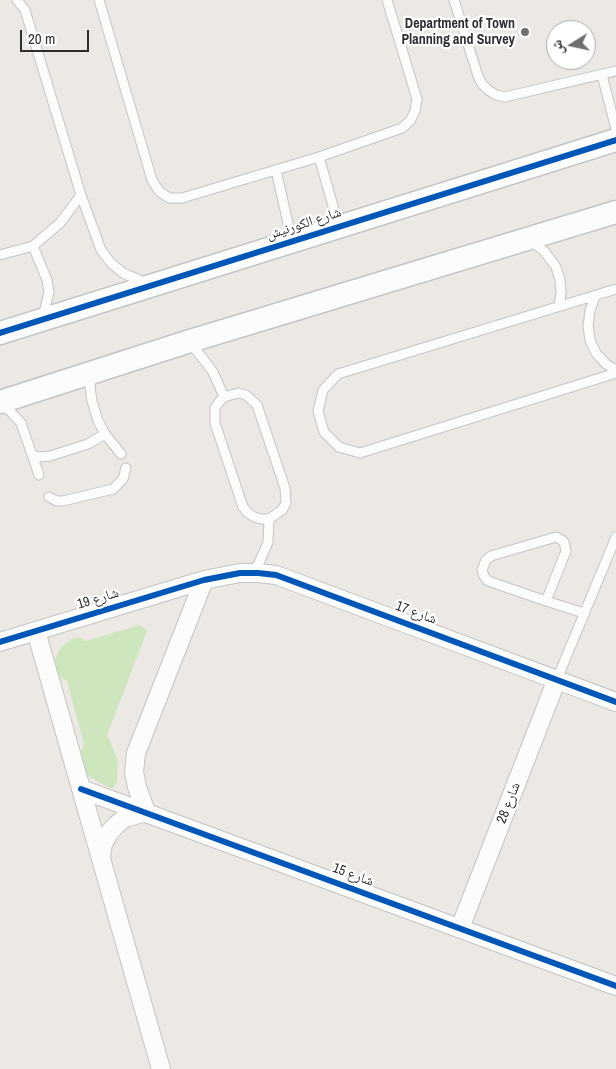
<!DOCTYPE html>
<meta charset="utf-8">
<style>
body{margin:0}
#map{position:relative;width:616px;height:1069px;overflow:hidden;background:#ece8e4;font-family:"Archivo Narrow","Noto Naskh Arabic",sans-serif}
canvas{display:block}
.north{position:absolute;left:546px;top:20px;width:50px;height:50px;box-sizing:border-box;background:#fff;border:1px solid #ababab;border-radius:50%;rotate:260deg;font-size:14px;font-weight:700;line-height:20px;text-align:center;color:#2e2e2e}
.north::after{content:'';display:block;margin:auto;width:18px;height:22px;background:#706f6e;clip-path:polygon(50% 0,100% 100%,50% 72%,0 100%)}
.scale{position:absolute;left:20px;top:30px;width:69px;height:22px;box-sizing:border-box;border:2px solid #2e2e2e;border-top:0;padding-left:6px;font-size:15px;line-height:18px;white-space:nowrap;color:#2e2e2e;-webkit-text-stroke:4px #fff;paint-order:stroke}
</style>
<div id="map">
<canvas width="616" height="1069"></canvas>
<div class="north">ش</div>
<div class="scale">20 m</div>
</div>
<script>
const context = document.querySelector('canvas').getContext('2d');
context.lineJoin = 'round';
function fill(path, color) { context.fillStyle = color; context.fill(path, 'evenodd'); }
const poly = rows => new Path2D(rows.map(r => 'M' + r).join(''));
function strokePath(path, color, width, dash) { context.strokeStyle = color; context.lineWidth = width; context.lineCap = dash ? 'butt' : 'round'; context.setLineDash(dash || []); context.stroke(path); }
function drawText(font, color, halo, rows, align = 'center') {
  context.font = font + ' "Archivo Narrow","Noto Naskh Arabic",sans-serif'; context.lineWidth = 4.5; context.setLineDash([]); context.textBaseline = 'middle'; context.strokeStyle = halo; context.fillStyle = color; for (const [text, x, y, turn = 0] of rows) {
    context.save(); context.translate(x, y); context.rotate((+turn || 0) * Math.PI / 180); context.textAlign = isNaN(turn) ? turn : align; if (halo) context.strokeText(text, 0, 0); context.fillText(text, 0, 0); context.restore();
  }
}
fill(poly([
 [140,625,147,631,107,735,118,760,117,782,113,788,110,788,88,776,79,757,84,744,67,681,56,676,54,662,61,647,72,639,78,637,86,641]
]), '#cee6be');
const service = poly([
 [99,0,152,180,159,191,169,198,182,198,319,157,402,128,410,121,415,111,417,99,387,0],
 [454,0,478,76,482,84,488,90,496,95,505,97,616,71],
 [602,75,616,129],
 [319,157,339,227],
 [276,170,292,241],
 [81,195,101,250,111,263,123,273,146,283],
 [531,241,544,251,556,267,560,280,561,293,559,306],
 [33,246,47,280,49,292,43,317],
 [0,255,33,246,60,223,81,195,25,10,17,0],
 [616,289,338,374,323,390,318,411,324,432,339,447,360,453,616,373],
 [595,296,590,311,588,326,590,340,596,353,606,364,616,370],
 [189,344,197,351,213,372,224,397],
 [92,373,90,387,92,401,98,421,105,434,121,454],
 [238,393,246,395,257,405,285,488,286,503,282,510,269,519,261,519,254,517,248,513,243,507,215,423,215,408,219,402,224,397,238,393],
 [0,405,10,411,21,423,39,475],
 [33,455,39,457,50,456,88,444,105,434],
 [49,497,57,501,63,501,113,489,123,479,126,468],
 [252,573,259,563,268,542,269,519],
 [546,601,566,551,564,542,560,539,556,537,491,556,486,560,482,570,484,576,488,581,546,601,584,613],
 [557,679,616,537]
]);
const minor = poly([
 [36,631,161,1069],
 [0,642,204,580,240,573,258,573,276,575,616,702],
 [81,789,616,986],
 [146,812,137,787,134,772,136,753,204,580],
 [101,856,103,844,109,833,116,825,125,818,146,812],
 [460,928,557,679]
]);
const tertiary = poly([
 [0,333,616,140],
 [0,402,187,342,616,212]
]);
strokePath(service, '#c5c4c5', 11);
strokePath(minor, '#c5c4c5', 20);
strokePath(tertiary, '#c5c4c5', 25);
strokePath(service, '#fcfcfb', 9);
strokePath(minor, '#fcfcfb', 18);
strokePath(tertiary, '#fcfcfb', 22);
strokePath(poly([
 [0,333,616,140],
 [0,642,204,580,240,573,258,573,276,575,616,702],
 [81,789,616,986]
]), '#0057b8', 6);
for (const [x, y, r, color] of [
 [525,32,5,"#706f6e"]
]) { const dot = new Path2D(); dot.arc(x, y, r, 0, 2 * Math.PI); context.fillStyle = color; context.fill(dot); strokePath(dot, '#fff', 2); }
drawText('bold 14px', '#2e2e2e', '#fff', [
 ["Department of Town",515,24],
 ["Planning and Survey",515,40]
], 'right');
drawText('14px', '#2e2e2e', '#fff', [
 ["شارع الكورنيش",304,224,-18],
 ["شارع 19",98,599,-17],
 ["شارع 17",416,613,20],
 ["شارع 28",509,803,-69],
 ["شارع 15",353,875,20]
]);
</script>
